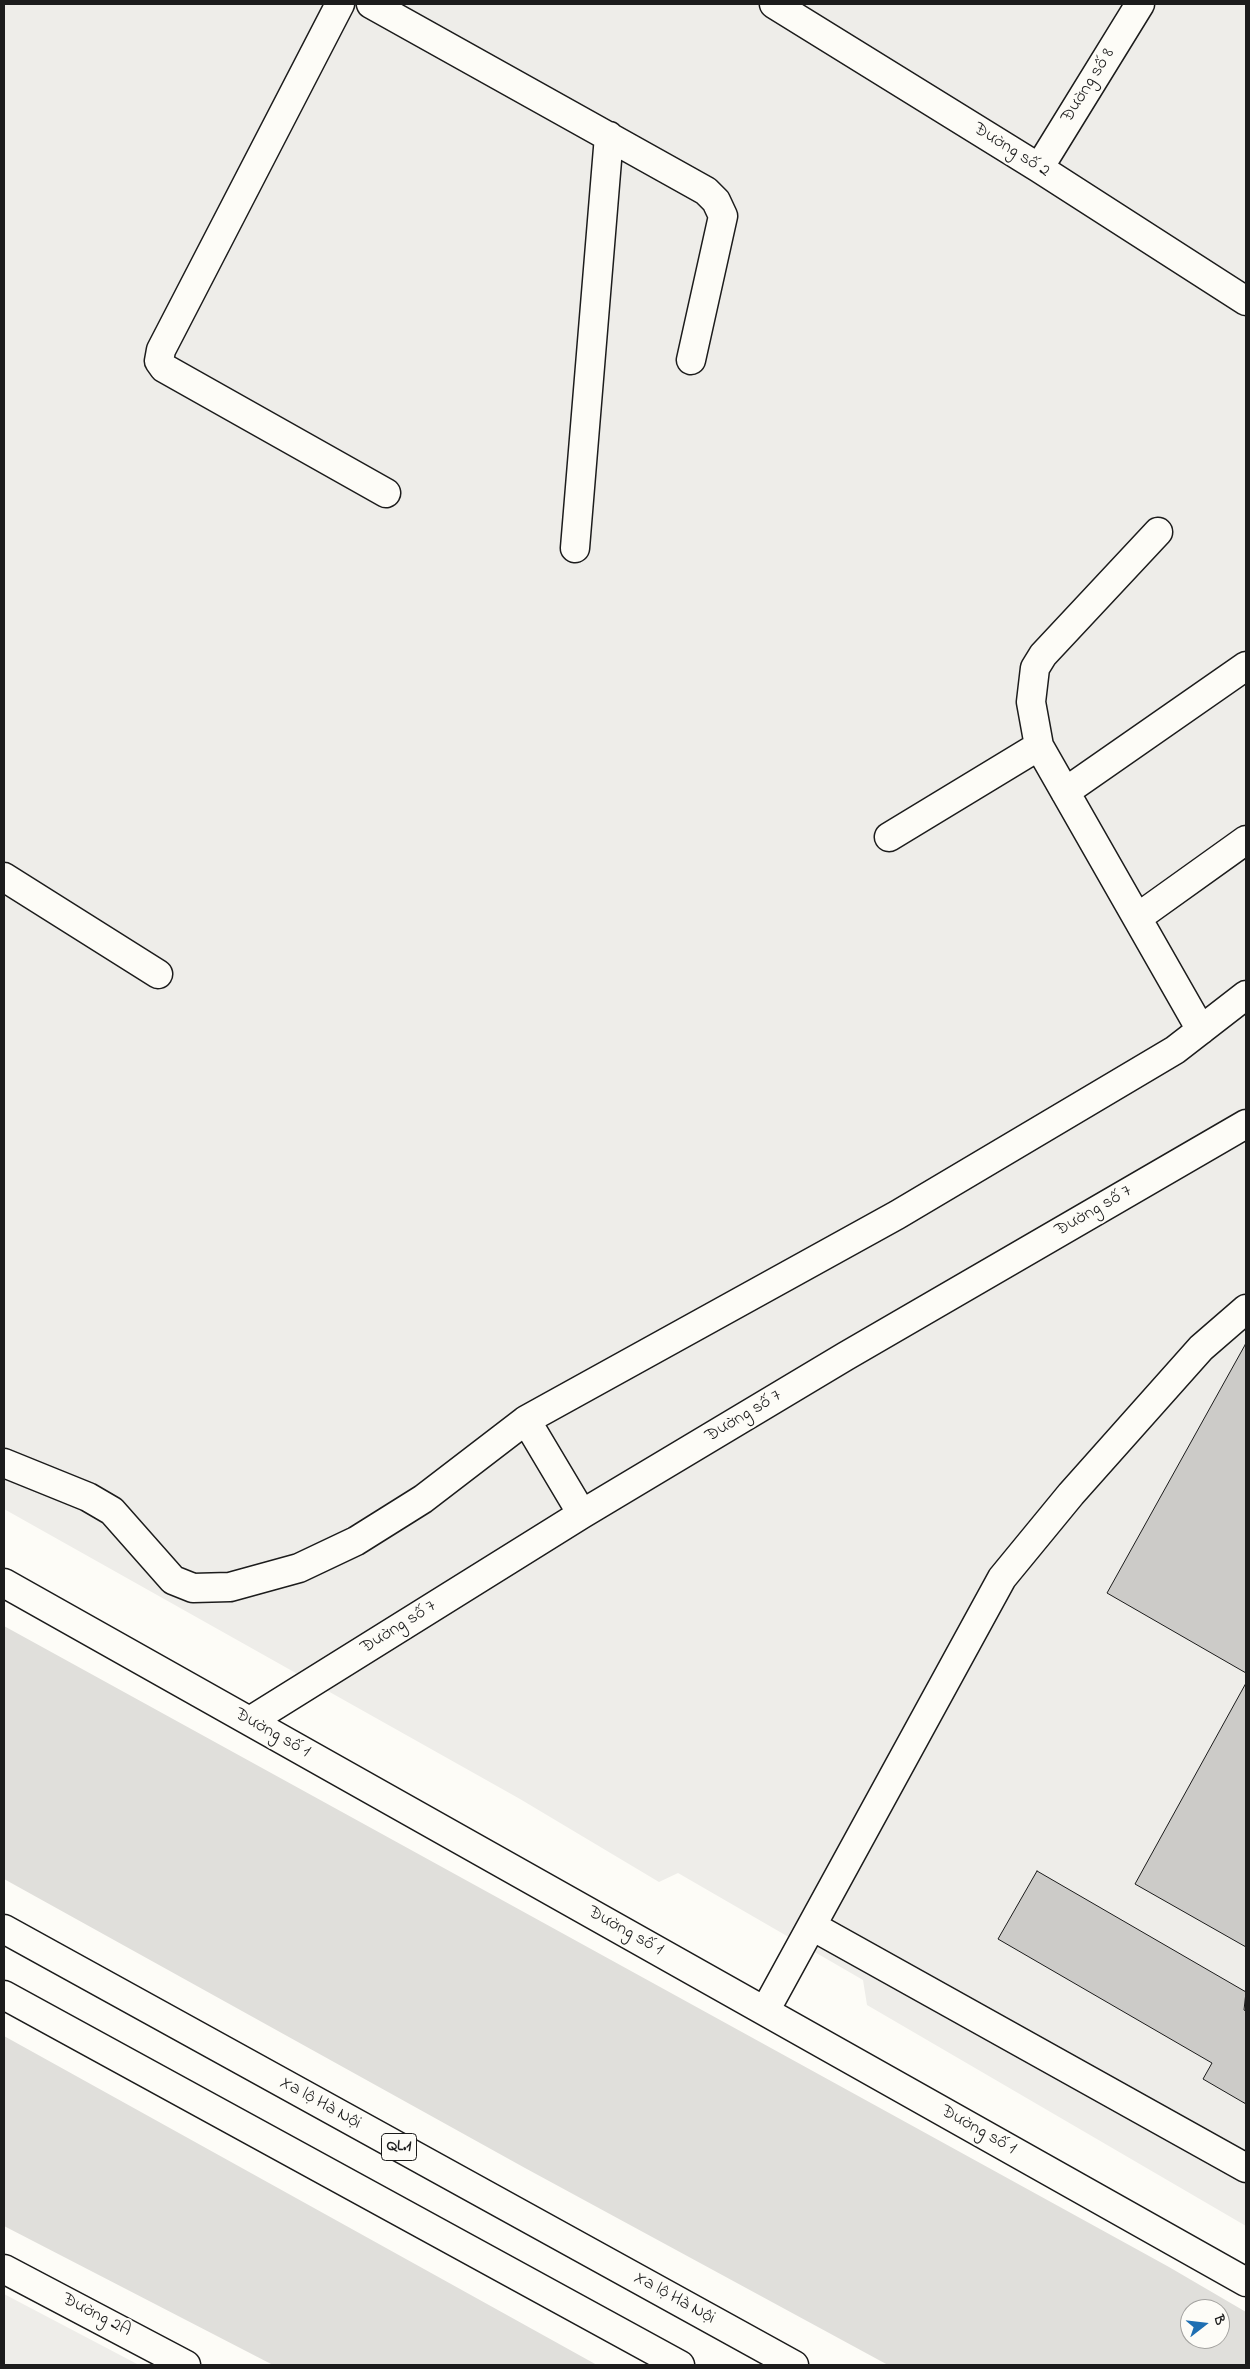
<!DOCTYPE html>
<meta charset="utf-8">
<style>
body{margin:0}
#map{position:relative;width:1250px;height:2369px;overflow:hidden;background:#fdfcf7;font-family:"Indie Flower",sans-serif}
canvas{display:block}
.frame{position:absolute;inset:0;border:5px solid #1c1c1c;pointer-events:none}
.north{position:absolute;left:1180px;top:2299px;width:50px;height:50px;box-sizing:border-box;background:#fdfcf7;border:1px solid #a3a29f;border-radius:50%;rotate:74deg;font-size:14px;font-weight:700;line-height:20px;text-align:center;color:#1c1c1c}
.north::after{content:'';display:block;margin:auto;width:18px;height:22px;background:#1f6fb2;clip-path:polygon(50% 0,100% 100%,50% 72%,0 100%)}
</style>
<div id="map">
<canvas width="1250" height="2369"></canvas>
<div class="frame"></div>
<div class="north">B</div>
</div>
<script>
const context = document.querySelector('canvas').getContext('2d');
context.lineJoin = 'round';
function fill(path, color) { context.fillStyle = color; context.fill(path, 'evenodd'); }
const poly = rows => new Path2D(rows.map(r => 'M' + r).join(''));
function strokePath(path, color, width, dash) { context.strokeStyle = color; context.lineWidth = width; context.lineCap = dash ? 'butt' : 'round'; context.setLineDash(dash || []); context.stroke(path); }
function drawText(font, color, halo, rows, align = 'center') {
  context.font = font + ' "Indie Flower",sans-serif'; context.lineWidth = 4.5; context.setLineDash([]); context.textBaseline = 'middle'; context.strokeStyle = halo; context.fillStyle = color; for (const [text, x, y, turn = 0] of rows) {
    context.save(); context.translate(x, y); context.rotate((+turn || 0) * Math.PI / 180); context.textAlign = isNaN(turn) ? turn : align; if (halo) context.strokeText(text, 0, 0); context.fillText(text, 0, 0); context.restore();
  }
}
fill(poly([
 [4,4,1246,4,1246,2226,867,2005,863,1980,678,1873,659,1882,520,1799,4,1509],
 [4,2294,139,2365,4,2365]
]), '#eeede9');
fill(poly([
 [4,1626,1169,2267,1246,2312,1246,2365,888,2365,525,2168,4,1879],
 [1190,2309,1220,2309,1220,2339,1190,2339],
 [4,2036,597,2365,273,2365,4,2226]
]), '#e0dfdb');
const building = poly([
 [1245,1345,1246,1346,1246,1673,1107,1593,1245,1345],
 [1246,1683,1246,1947,1135,1884,1246,1683],
 [1037,1871,1246,1992,1244,2010,1246,2011,1246,2104,1203,2079,1212,2063,998,1939,1037,1871]
]);
fill(building, '#cccbc8');
strokePath(building, '#1c1c1c', 1);
const minor = poly([
 [340,4,161,350,159,361,164,368,386,493],
 [371,4,706,191,716,201,723,216,691,360],
 [774,4,1039,168,1246,301],
 [1039,168,1140,4],
 [575,548,609,136],
 [1039,746,1031,702,1035,668,1043,655,1158,532],
 [1065,792,1246,666],
 [889,837,1039,746,1201,1030],
 [4,877,158,974],
 [1137,918,1246,840],
 [526,1420,897,1215,1175,1050,1246,995],
 [4,1463,88,1497,112,1511,173,1580,193,1588,230,1587,299,1568,356,1541,423,1499,526,1420,582,1514],
 [4,1583,1246,2282],
 [250,1721,582,1514,846,1356,1246,1124],
 [812,1926,1246,2168],
 [765,2011,1002,1578,1071,1494,1201,1348,1246,1309],
 [4,2269,186,2365]
]);
const highway = poly([
 [4,1929,794,2365],
 [4,1995,680,2365]
]);
strokePath(minor, '#1c1c1c', 31);
strokePath(highway, '#1c1c1c', 31);
strokePath(minor, '#fdfcf7', 28);
strokePath(highway, '#fdfcf7', 28);
for (const [x, y, w] of [
 [399,2147,35]
]) { const box = new Path2D(); box.roundRect(x - w / 2, y - 13.5, w, 27, 4); context.fillStyle = '#fdfcf7'; context.fill(box); strokePath(box, '#1c1c1c', 1); }
drawText('bold 16px', '#1c1c1c', null, [
 ["QL.1",399,2147]
]);
drawText('18px', '#1c1c1c', '#fdfcf7', [
 ["Đường số 8",1089,86,-58],
 ["Đường số 2",1011,151,32],
 ["Đường số 7",1094,1212,-30],
 ["Đường số 7",744,1417,-31],
 ["Đường số 7",399,1628,-32],
 ["Đường số 1",272,1734,29],
 ["Đường số 1",625,1932,29],
 ["Xa lộ Hà Nội",320,2104,29],
 ["Đường số 1",978,2131,29],
 ["Xa lộ Hà Nội",674,2299,29],
 ["Đường 2A",96,2316,27]
]);
</script>
